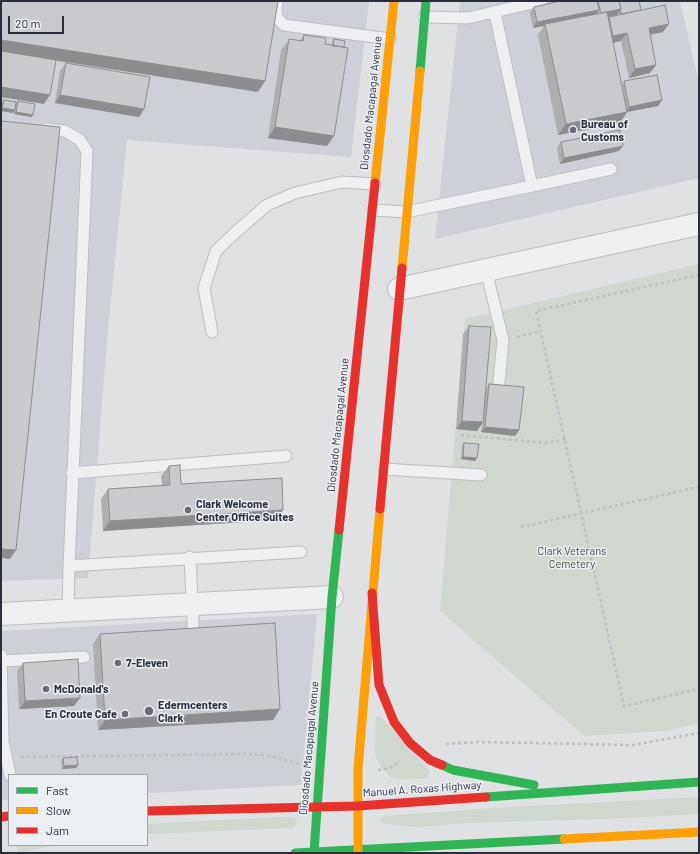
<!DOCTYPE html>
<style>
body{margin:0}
#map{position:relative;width:700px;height:854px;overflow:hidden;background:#dfe1e3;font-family:Barlow,sans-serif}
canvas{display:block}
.frame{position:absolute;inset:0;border:2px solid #282e3a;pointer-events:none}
.legend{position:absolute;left:8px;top:774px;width:140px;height:72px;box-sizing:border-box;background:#eceff3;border:1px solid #9ea2a9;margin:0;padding:5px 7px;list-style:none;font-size:12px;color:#282e3a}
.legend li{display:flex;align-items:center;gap:8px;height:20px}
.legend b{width:20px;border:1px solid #9ea2a9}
.scale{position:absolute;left:8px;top:16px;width:56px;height:18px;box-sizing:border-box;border:2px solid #282e3a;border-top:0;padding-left:5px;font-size:12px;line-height:14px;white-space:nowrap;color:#282e3a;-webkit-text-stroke:3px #eceff3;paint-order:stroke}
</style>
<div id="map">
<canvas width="700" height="854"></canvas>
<div class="frame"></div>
<ul class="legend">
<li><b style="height:5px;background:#30b455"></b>Fast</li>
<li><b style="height:5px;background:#ff9f0a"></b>Slow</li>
<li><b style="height:5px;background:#e5322d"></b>Jam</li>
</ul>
<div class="scale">20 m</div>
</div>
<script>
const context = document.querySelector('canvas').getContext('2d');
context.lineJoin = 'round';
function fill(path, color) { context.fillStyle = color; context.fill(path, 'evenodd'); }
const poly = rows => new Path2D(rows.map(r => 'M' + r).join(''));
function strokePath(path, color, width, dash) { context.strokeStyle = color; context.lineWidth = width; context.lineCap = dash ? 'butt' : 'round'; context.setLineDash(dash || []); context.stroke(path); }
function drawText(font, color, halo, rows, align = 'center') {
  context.font = font + ' Barlow,sans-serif'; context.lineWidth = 3; context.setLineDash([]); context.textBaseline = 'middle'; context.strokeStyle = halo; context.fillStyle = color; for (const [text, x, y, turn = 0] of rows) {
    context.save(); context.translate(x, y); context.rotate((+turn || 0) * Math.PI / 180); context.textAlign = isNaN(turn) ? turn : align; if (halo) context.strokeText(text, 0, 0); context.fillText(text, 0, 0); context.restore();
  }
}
fill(poly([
 [1,1,369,1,351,157,127,140,107,341,88,578,1,581],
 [460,1,680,1,699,83,699,178,435,239],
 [317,614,301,785,147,793,147,775,9,775,9,800,1,800,1,631]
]), '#cdd0d6');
fill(poly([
 [699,264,699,723,665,731,584,736,440,611,465,319],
 [378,716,381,717,430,771,428,778,403,779,390,777,383,770,376,758,375,748,376,718],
 [699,797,699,814,607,819,467,823,419,827,384,824,380,820,384,816,493,808],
 [279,817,293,817,296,819,297,824,292,828,147,834,147,824],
 [17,845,57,845,18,853]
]), '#cfd7cf');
const lane = poly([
 [277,1,276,8,277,18,284,25,390,39],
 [495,13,532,186,611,169],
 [424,17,468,18,541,1],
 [45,129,65,131,80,140,87,151,69,566,68,610],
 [373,210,406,212,532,186],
 [486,270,503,340,499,382],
 [212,332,204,288,216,251,237,231,267,205,295,193,342,182,375,184],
 [384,469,481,475],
 [72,473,286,456],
 [190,557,194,643],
 [69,566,301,552],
 [1,655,3,742,10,775],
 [1,661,84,657]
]);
const street = poly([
 [399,289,699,224],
 [1,614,332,597]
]);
strokePath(lane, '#bdbfc1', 13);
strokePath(street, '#bdbfc1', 24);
strokePath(poly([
 [699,275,536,311,624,706,699,689],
 [517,337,541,331],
 [461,435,547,443,565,439],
 [521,527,699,487],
 [446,744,478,742,633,745,699,733],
 [21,757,249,754,272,756,299,764],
 [378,770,390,768,400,761]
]), '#bdbfc3', 2.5, [3, 3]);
strokePath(lane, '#eeeff0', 11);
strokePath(street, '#eeeff0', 22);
strokePath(poly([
 [420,71,426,1],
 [442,765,453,770,534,785],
 [486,797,699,782],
 [314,852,332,597,339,530],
 [295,853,564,839]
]), '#30b455', 9);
strokePath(poly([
 [375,183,394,1],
 [402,268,420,71],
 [564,839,699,832],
 [358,850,358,768,380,509]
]), '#ff9f0a', 9);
strokePath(poly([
 [380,509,402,268],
 [339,530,375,183],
 [372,593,379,685,394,722,410,743,430,760,442,765],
 [147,811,357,806,486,797],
 [1,817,9,816]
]), '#e5322d', 9);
fill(poly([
 [560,1,639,1,641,10,663,32,650,35,656,65,650,73,629,78,621,41,613,43,622,85,624,81,662,100,658,106,627,112,620,123,558,135,538,35,544,26,533,28,530,12,534,7],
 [618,13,619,15,609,17,608,19,608,17,617,15],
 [304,35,325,44,332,45,332,42,334,39,334,136,327,146,268,138,281,50,289,39,300,41],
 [66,63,144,109,139,117,55,103,60,71],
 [4,100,16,103,18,101,33,115,31,117,14,114,14,110,13,113,1,111,2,103],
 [561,142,623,146,619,151,560,164,557,148],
 [469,326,486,389,489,384,519,430,515,436,481,432,482,424,477,431,456,429,463,334],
 [464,443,477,458,475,461,461,459,462,446],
 [169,466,181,484,283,510,276,520,103,531,101,499,108,489,162,485,161,476],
 [100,634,280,709,273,720,98,730,93,644],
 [23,663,74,706,19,709,17,671],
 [63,758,78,765,76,768,62,769,61,761]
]), '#adaeb0');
fill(poly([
 [621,9,617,15,597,19,601,13],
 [599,10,595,15,545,24,544,26,533,28,537,22],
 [669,24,663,32,643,36,649,28],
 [627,33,621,41,607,44,613,36],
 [1,40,265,81,258,92,1,52],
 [656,65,650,73,629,78,635,69],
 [1,87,50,95,44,104,1,97],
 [60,95,144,109,139,117,55,103],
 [662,100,658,106,627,112,620,123,558,135,566,124,626,112,629,107],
 [2,108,15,110,13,113,1,111],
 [16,112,33,115,31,117,14,114],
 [275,127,334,136,327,146,268,138],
 [623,146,619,151,560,164,564,158],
 [462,421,483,422,477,431,456,429],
 [485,427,519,430,515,436,481,432],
 [463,457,477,458,475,461,461,459],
 [283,510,276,520,103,531,110,521],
 [1,549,16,550,10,559,1,558],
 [80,698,74,706,19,709,25,701],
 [280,709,273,720,98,730,105,720],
 [78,765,76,768,62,769,64,766]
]), '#8d8d90');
const building = poly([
 [1,1,278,1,265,81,1,40,1,1],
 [560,1,597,1,599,10,537,22,534,7,560,1],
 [598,1,619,1,621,9,601,13,598,1],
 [619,1,639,1,641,10,621,14,620,10,621,9,619,1],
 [665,5,669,24,649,28,656,65,635,69,627,33,613,36,609,17,665,5],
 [607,12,627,112,566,124,545,24,607,12],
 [304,35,326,38,325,44,348,48,334,136,275,127,289,39,303,41,304,35],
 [334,39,345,41,344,47,333,46,334,39],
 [1,51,56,60,50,95,1,87,1,51],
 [66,63,150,77,144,109,60,95,66,63],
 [657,75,662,100,629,107,624,81,657,75],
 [4,100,16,102,15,110,2,108,4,100],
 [18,101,35,104,33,115,16,112,18,101],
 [1,121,60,127,16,550,1,549,1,121],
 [620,130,623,146,564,158,561,142,620,130],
 [469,326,491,327,483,422,462,421,469,326],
 [489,384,524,387,519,430,485,427,489,384],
 [464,443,479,444,477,458,463,457,464,443],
 [180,465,181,484,282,478,283,510,110,521,108,489,170,485,169,466,180,465],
 [275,623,280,709,105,720,100,634,275,623],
 [78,659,80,698,25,701,23,663,78,659],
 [77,757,78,765,64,766,63,758,77,757]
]);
fill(building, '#c9cacd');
strokePath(building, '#8d8d90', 1);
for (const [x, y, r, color] of [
 [573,130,4,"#686d75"],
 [188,510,4,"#686d75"],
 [118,663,4,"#686d75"],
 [46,689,4,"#686d75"],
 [149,711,5,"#686d75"],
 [125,714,4,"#686d75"]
]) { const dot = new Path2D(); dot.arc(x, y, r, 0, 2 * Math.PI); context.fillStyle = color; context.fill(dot); strokePath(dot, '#eceff3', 1.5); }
drawText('11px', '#282e3a', '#eceff3', [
 ["Diosdado Macapagal Avenue",371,103,-84],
 ["Diosdado Macapagal Avenue",338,425,-84],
 ["Diosdado Macapagal Avenue",309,748,-85],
 ["Manuel A. Roxas Highway",422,789,-4]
]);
drawText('bold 11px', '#282e3a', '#eceff3', [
 ["Bureau of",581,124],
 ["Customs",581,137],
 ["Clark Welcome",196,504],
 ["Center Office Suites",196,517],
 ["7-Eleven",126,663],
 ["McDonald's",54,689],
 ["Edermcenters",158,705],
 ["Clark",158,718],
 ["En Croute Cafe",117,714,"right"]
], 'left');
drawText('11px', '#3b5536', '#eceff3', [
 ["Clark Veterans",572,551],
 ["Cemetery",572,564]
]);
</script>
